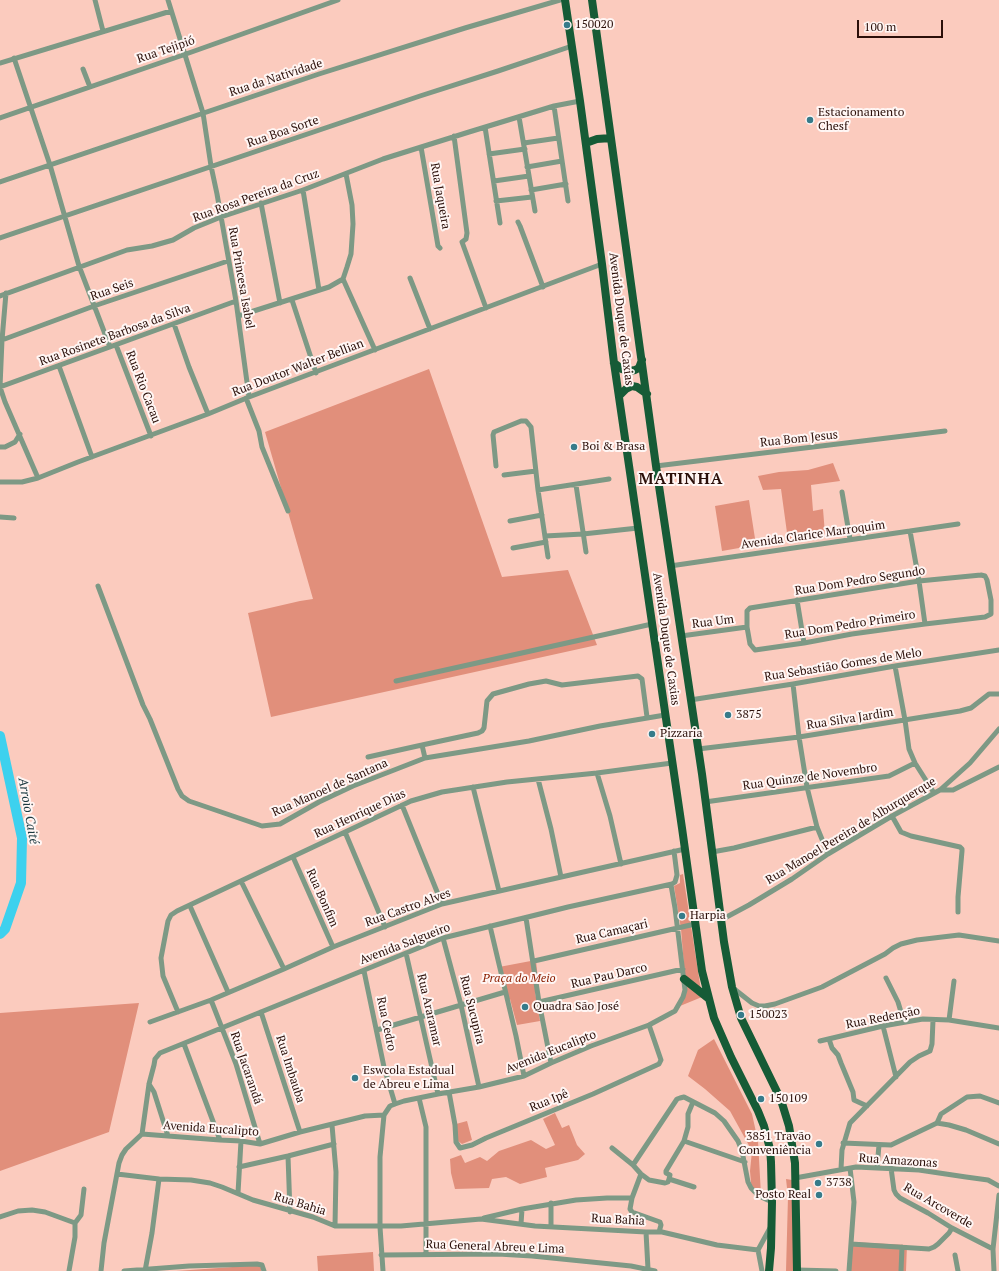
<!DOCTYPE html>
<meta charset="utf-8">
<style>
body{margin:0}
#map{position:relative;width:999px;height:1271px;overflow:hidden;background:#fbcbbe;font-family:"PT Serif",serif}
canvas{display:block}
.scale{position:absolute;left:857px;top:20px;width:86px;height:18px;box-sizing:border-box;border:2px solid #2b0f09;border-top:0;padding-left:5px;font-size:12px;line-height:14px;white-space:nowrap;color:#2b0f09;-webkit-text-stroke:3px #fff6f4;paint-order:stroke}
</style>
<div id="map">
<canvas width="999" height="1271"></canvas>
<div class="scale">100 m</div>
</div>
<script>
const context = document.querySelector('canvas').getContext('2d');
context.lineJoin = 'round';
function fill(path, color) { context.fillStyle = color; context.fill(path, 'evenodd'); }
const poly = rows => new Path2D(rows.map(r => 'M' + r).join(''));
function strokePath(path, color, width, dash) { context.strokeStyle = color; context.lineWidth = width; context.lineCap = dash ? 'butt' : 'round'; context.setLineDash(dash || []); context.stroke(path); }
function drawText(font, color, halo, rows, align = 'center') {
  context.font = font + ' "PT Serif",serif'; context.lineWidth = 4; context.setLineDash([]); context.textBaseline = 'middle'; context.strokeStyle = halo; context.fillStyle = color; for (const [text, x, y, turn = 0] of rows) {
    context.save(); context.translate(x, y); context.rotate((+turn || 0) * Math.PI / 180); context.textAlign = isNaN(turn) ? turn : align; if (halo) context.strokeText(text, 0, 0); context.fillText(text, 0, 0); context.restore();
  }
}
fill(poly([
 [429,369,502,577,568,570,597,645,271,717,248,613,300,601,313,599,265,432],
 [833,463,840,481,811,485,813,511,823,509,825,534,788,540,781,489,763,490,758,476,779,472,808,470],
 [749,500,756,545,722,551,715,506],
 [683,874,702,997,680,1006,686,991,681,929,674,886,680,883,680,875],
 [536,960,539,991,535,992,540,1021,517,1025,510,999,508,999,499,967],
 [139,1003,109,1132,0,1171,0,1013],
 [714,1039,752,1114,758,1141,761,1195,752,1193,750,1171,752,1151,730,1111,705,1089,688,1076,698,1050],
 [555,1113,562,1128,569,1125,577,1145,585,1154,578,1160,545,1168,547,1177,520,1184,506,1177,492,1179,489,1188,455,1189,451,1173,450,1159,461,1155,465,1163,480,1157,487,1161,499,1151,531,1140,546,1149,555,1145,543,1119],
 [467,1121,472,1140,462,1144,458,1141,456,1124],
 [786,1179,792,1180,795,1271,786,1271,788,1197],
 [852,1242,907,1245,906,1271,850,1271],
 [373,1252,374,1271,318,1271,317,1256],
 [261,1265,261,1271,176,1271]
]), '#e18f7b');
strokePath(poly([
 [0,736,22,838,21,883,5,929,0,934]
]), '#3dd1ee', 10);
strokePath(poly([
 [95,0,103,31],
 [168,0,203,113,211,166,217,194,236,301,249,397],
 [14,58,50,165,79,266,110,347],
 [0,63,171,11],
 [83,69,90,87],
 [554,106,568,201],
 [519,117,535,211],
 [0,118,186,54,338,0],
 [485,127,500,223],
 [454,136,467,233,466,239,462,242,486,308],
 [524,143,558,138],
 [421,147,438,246,440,248],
 [489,154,525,149],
 [527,167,562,161],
 [494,181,529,176],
 [0,182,319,74,465,28,560,0],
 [303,190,319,290],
 [531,190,566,184],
 [496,201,532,197],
 [261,203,280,303],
 [518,222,520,226,543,287],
 [0,238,420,96,498,71,572,46],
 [410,278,430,329],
 [343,279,375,350],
 [6,293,2,340,0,387,5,402,38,478],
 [0,296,127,250,152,246,173,240,194,228,221,217,303,190,383,159,469,132,554,106,580,101],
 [292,300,316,373],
 [238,316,329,287,343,279,347,267,351,254,353,224,352,205,346,174],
 [174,324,189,367,208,414],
 [2,340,94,306,228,261],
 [116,345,151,436],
 [59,366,92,457],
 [0,387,236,301],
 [246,398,259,431,262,447,288,511],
 [0,447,5,447,15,442,20,434],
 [496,466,493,435,494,432,521,421,526,421,531,427,538,490,548,557],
 [656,466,945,431],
 [504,475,536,471],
 [0,482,22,482,38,478,78,462,208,414,249,397,602,264],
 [576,485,586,552],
 [538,490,609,479],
 [842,492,850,539],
 [0,517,14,518],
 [510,521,542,515],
 [910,531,919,581,925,624],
 [545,536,583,534,638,528],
 [513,548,546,542],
 [670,566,958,524],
 [981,575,985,576,987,580,991,600,991,614,985,617,925,624,852,634,804,643,755,650,750,644,747,627,747,611,750,608,919,581,981,575],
 [98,586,143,705,150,719,178,789,182,796,189,801,262,826,280,824,319,802,353,786,425,758,529,741,600,726,665,715],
 [797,600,804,643],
 [681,636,747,627],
 [895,666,905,720,909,749,915,763,934,793],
 [396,681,652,624],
 [793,684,799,737,807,787,817,827,828,854],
 [690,700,793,684,895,666,999,650],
 [698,749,799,737,960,711,971,708,989,694,999,694],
 [368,757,422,745],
 [425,758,422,745,478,733,482,731,484,728,487,701,493,694,529,684,546,681,562,685,638,676,642,679,647,717],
 [597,773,610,816,621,864],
 [538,779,551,829,561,877],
 [473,787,499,891],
 [940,790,953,790,999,767],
 [705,802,889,776,915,763],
 [402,805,442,904],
 [892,816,901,832,911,836,960,847,962,849,962,851,958,897,958,912],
 [345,832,385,927],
 [712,852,734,848,817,827],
 [293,857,333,947],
 [241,881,284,969],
 [190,906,228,992],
 [526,918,539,1002,551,1063],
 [721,920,749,905,792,879,828,854,892,816,940,790,970,763,999,729],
 [490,926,516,1036,524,1076],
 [443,938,461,1005,479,1087],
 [406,953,438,1094],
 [534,961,695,924],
 [364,971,384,1067,395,1104],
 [886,978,898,1002,904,1022],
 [733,988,752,1003,759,1006,765,1006,775,1004,822,987,885,954,893,948,901,944,917,940,959,935,999,941],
 [211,1000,236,1064,260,1144],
 [539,1002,683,969],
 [178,1012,163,976,161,958,168,921,171,915,177,911,411,801,442,792,507,782,597,773,672,763],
 [261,1012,300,1132],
 [949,1020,954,981],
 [150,1022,211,1000,284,969,333,947,442,904,685,849],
 [883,1026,896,1077],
 [377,1030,505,992],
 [829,1039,832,1048,838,1055,841,1063,853,1092,854,1100,867,1106],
 [820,1041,883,1026,923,1019,949,1020,999,1028],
 [184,1044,220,1140],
 [149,1084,154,1092,168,1136],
 [449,1092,455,1125,456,1142,460,1148,472,1145,486,1138,593,1094,659,1064,661,1060,649,1025],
 [419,1098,426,1127,426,1254],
 [937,1123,941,1114,967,1097,980,1096,999,1103],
 [332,1125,336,1172,335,1226],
 [142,1134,220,1140,241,1141,260,1144,300,1132,365,1116,384,1115,390,1106,395,1104,404,1101,438,1094,479,1087,524,1076,551,1063,591,1046,649,1025,675,1011,683,997,685,990,675,908,671,885],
 [142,1134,149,1084,154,1065,155,1059,160,1053,443,938,568,907,672,884,675,882,677,875,674,851],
 [684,1141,745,1162],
 [843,1143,891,1145,937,1123,949,1125,966,1130,999,1144],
 [612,1148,633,1165,641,1174,649,1180,665,1183,668,1182,669,1179,694,1187],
 [288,1156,290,1212],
 [633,1165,677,1099,680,1098,684,1097,715,1113,724,1121,738,1141,742,1151,748,1182,751,1188,759,1196,772,1202],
 [239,1167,288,1156,334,1144],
 [877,1168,879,1145],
 [891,1168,894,1190,896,1194,900,1198,928,1213,952,1228,993,1249],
 [841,1169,842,1150,850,1123,910,1062,919,1056,930,1051,932,1044,933,1020],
 [117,1174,159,1179,191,1180,210,1183,222,1187,253,1200,313,1217,335,1226,401,1226,481,1219,535,1226,646,1232,662,1232,717,1245,758,1250],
 [641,1174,632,1198,630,1209,632,1212,660,1222,661,1225,659,1232],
 [795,1178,856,1167,919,1170,966,1177,988,1180,999,1186],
 [669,1179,670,1175,666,1173,666,1171,684,1141,688,1127,688,1114,693,1102],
 [238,1193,241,1141],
 [551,1203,551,1227],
 [0,1217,18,1211,32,1210,45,1212,75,1223],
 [484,1218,522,1209,576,1200,607,1198,632,1198],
 [75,1223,81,1215,84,1189],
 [521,1224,522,1209],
 [646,1232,648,1269],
 [851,1244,929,1249,934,1247,938,1244,949,1233,952,1228],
 [381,1255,498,1254,532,1256,631,1266,655,1271],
 [955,1255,958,1271],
 [797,1270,836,1271],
 [69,1271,75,1237,75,1223],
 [101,1271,104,1243,119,1163,122,1155,126,1149,142,1134],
 [124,1271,189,1266,257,1264,262,1265,264,1271],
 [145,1271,152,1233,159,1179],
 [383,1271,380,1227,380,1157,384,1115],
 [762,1271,758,1250,770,1228],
 [849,1271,854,1202,850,1168],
 [901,1271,902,1247],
 [994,1271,993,1249,999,1195]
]), '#7d9985', 5);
strokePath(poly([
 [565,0,580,101,602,264,614,363,682,828,702,971,714,1018,731,1057,758,1111,764,1126,770,1149,771,1162,772,1202,771,1248,769,1271],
 [592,0,656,466,702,774,724,942,732,987,741,1018,781,1100,789,1126,795,1163,797,1271],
 [586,143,597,139,611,138],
 [614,363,622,369,630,371,635,370,639,368,642,360],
 [619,396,626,389,632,386,637,387,647,394],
 [684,979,708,998]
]), '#165b36', 8);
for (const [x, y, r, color] of [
 [567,25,4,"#367b8a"],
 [810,120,4,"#367b8a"],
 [574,447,4,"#367b8a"],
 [728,715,4,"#367b8a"],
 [652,734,4,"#367b8a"],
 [682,916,4,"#367b8a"],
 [525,1007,4,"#367b8a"],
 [741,1015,4,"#367b8a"],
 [355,1078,4,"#367b8a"],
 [761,1099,4,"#367b8a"],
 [819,1144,4,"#367b8a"],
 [818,1183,4,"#367b8a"],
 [819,1195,4,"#367b8a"]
]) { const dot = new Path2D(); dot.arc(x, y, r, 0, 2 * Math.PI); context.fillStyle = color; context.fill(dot); strokePath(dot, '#fff6f4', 1.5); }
drawText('12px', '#2b0f09', '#fff6f4', [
 ["150020",575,25],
 ["Estacionamento",818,113],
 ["Chesf",818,127],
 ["Boi & Brasa",582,447],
 ["3875",736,715],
 ["Pizzaria",660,734],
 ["Harpia",690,916],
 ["Quadra São José",533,1007],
 ["150023",749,1015],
 ["Eswcola Estadual",363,1071],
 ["de Abreu e Lima",363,1085],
 ["150109",769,1099],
 ["3851 Travão",811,1137,"right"],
 ["Conveniência",811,1151,"right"],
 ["3738",826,1183],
 ["Posto Real",811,1195,"right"]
], 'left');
drawText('12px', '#2b0f09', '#fff6f4', [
 ["Rua Tejipió",166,50,-19],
 ["Rua da Natividade",276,78,-18],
 ["Rua Boa Sorte",283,132,-19],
 ["Rua Rosa Pereira da Cruz",256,196,-20],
 ["Rua Jaqueira",440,196,80],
 ["Rua Princesa Isabel",241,278,80],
 ["Rua Seis",112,290,-19],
 ["Avenida Duque de Caxias",621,319,83],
 ["Rua Rosinete Barbosa da Silva",115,335,-20],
 ["Rua Doutor Walter Bellian",298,368,-21],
 ["Rua Rio Cacau",143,387,69],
 ["Rua Bom Jesus",799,439,-6],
 ["Avenida Clarice Marroquim",813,535,-8],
 ["Rua Dom Pedro Segundo",860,581,-9],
 ["Rua Um",713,622,-7],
 ["Rua Dom Pedro Primeiro",850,625,-9],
 ["Avenida Duque de Caxias",666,639,82],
 ["Rua Sebastião Gomes de Melo",843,665,-9],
 ["Rua Silva Jardim",850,719,-9],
 ["Rua Quinze de Novembro",810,777,-8],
 ["Rua Manoel de Santana",330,788,-24],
 ["Rua Henrique Dias",360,814,-25],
 ["Rua Manoel Pereira de Alburquerque",851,831,-31],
 ["Rua Bonfim",322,898,66],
 ["Rua Castro Alves",408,908,-20],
 ["Rua Camaçari",612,932,-13],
 ["Avenida Salgueiro",405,944,-21],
 ["Rua Pau Darco",609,976,-13],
 ["Rua Araramar",429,1010,77],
 ["Rua Sucupira",472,1010,76],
 ["Rua Redenção",883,1018,-11],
 ["Rua Cedro",386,1024,78],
 ["Avenida Eucalipto",551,1052,-22],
 ["Rua Jacarandá",246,1068,71],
 ["Rua Imbauba",290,1069,72],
 ["Rua Ipê",549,1101,-22],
 ["Avenida Eucalipto",211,1129,4],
 ["Rua Amazonas",898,1161,4],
 ["Rua Bahia",300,1204,17],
 ["Rua Arcoverde",938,1206,30],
 ["Rua Bahia",618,1220,3],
 ["Rua General Abreu e Lima",495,1247,2]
]);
drawText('italic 12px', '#8c1e00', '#fff6f4', [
 ["Praça do Meio",519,979]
]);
drawText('italic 13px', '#1b3940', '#fff6f4', [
 ["Arroio Caité",28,811,80]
]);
context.letterSpacing = '1px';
drawText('bold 16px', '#2b0f09', '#fff6f4', [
 ["MATINHA",681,479]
]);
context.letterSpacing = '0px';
</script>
